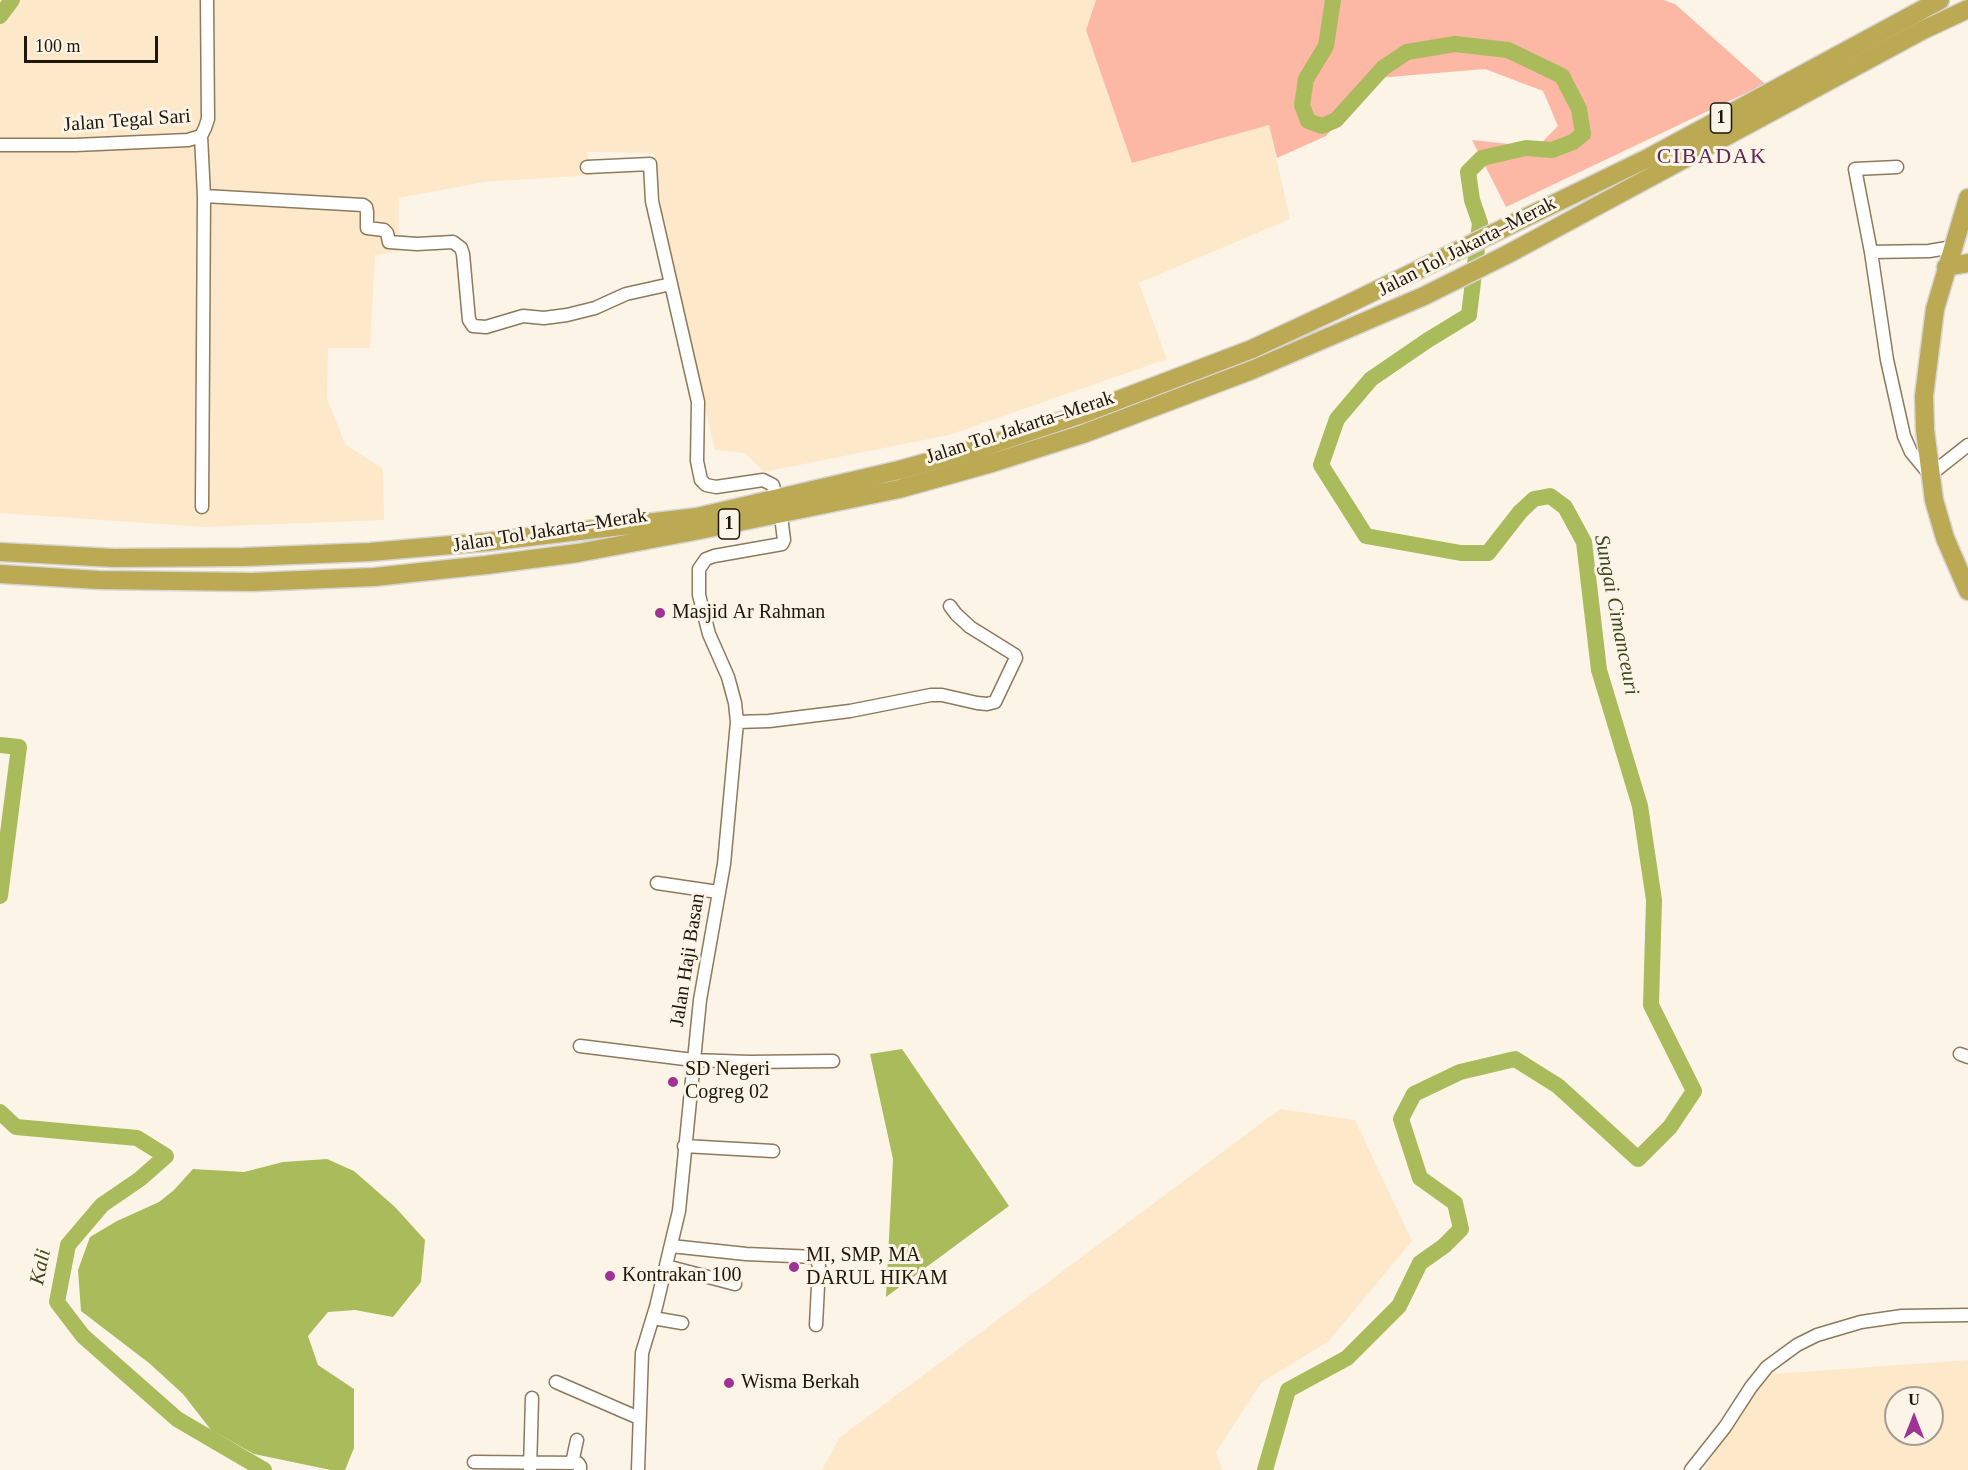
<!DOCTYPE html>
<meta charset="utf-8">
<style>
body{margin:0}
#map{position:relative;width:1968px;height:1470px;overflow:hidden;background:#fdf4e8;font-family:"Times New Roman",serif}
canvas{display:block}
.north{position:absolute;left:1884px;top:1386px;width:60px;height:60px;box-sizing:border-box;background:#fdf4e8;border:2px solid #a49c90;border-radius:50%;rotate:0deg;font-size:16px;font-weight:700;line-height:24px;text-align:center;color:#1e170b}
.north::after{content:'';display:block;margin:auto;width:21px;height:27px;background:#9f3292;clip-path:polygon(50% 0,100% 100%,50% 72%,0 100%)}
.scale{position:absolute;left:24px;top:36px;width:134px;height:27px;box-sizing:border-box;border:3px solid #1e170b;border-top:0;padding-left:8px;font-size:18px;line-height:21px;white-space:nowrap;color:#1e170b;-webkit-text-stroke:4px #fdf4e8;paint-order:stroke}
</style>
<div id="map">
<canvas width="1968" height="1470"></canvas>
<div class="north">U</div>
<div class="scale">100 m</div>
</div>
<script>
const context = document.querySelector('canvas').getContext('2d');
context.lineJoin = 'round';
function fill(path, color) { context.fillStyle = color; context.fill(path, 'evenodd'); }
const poly = rows => new Path2D(rows.map(r => 'M' + r).join(''));
function strokePath(path, color, width, dash) { context.strokeStyle = color; context.lineWidth = width; context.lineCap = dash ? 'butt' : 'round'; context.setLineDash(dash || []); context.stroke(path); }
function drawText(font, color, halo, rows, align = 'center') {
  context.font = font + ' "Times New Roman",serif'; context.lineWidth = 6; context.setLineDash([]); context.textBaseline = 'middle'; context.strokeStyle = halo; context.fillStyle = color; for (const [text, x, y, turn = 0] of rows) {
    context.save(); context.translate(x, y); context.rotate((+turn || 0) * Math.PI / 180); context.textAlign = isNaN(turn) ? turn : align; if (halo) context.strokeText(text, 0, 0); context.fillText(text, 0, 0); context.restore();
  }
}
fill(poly([
 [0,0,1096,0,1086,30,1269,125,1290,219,1139,283,1167,359,949,435,764,472,745,453,715,450,663,220,654,153,587,152,592,175,485,182,399,198,398,252,375,255,370,348,328,348,327,398,345,444,383,469,384,520,205,527,0,513],
 [1280,1109,1355,1120,1412,1241,1329,1341,1261,1383,1216,1452,1222,1470,822,1470,839,1438],
 [1968,1360,1968,1470,1704,1470,1759,1375],
 [1896,1398,1932,1398,1932,1434,1896,1434]
]), '#fee8ca');
fill(poly([
 [1096,0,1663,0,1675,4,1765,84,1506,207,1472,140,1537,147,1558,126,1543,91,1485,69,1378,78,1326,136,1277,158,1269,125,1132,163,1086,30]
]), '#fdb7a5');
fill(poly([
 [902,1049,1009,1206,886,1297,893,1159,870,1054],
 [327,1159,354,1171,395,1207,425,1240,421,1282,393,1317,355,1310,328,1312,308,1336,318,1365,354,1389,354,1448,345,1470,331,1470,254,1454,211,1430,183,1394,149,1363,81,1311,78,1270,90,1237,117,1221,159,1202,174,1190,193,1169,244,1172,283,1162]
]), '#a9bb5b');
strokePath(poly([
 [0,16,12,0],
 [0,745,19,747,0,896],
 [0,1112,16,1127,137,1138,166,1156,140,1179,102,1205,68,1245,57,1302,83,1336,177,1419,264,1470],
 [1265,1470,1288,1390,1347,1358,1399,1306,1420,1263,1444,1246,1461,1229,1455,1203,1420,1178,1401,1119,1414,1094,1460,1072,1515,1059,1558,1086,1638,1159,1670,1127,1694,1091,1651,1005,1654,900,1640,806,1599,670,1584,542,1565,507,1550,496,1534,499,1520,512,1488,553,1461,553,1366,536,1321,465,1337,419,1371,379,1428,340,1469,315,1480,223,1472,200,1468,172,1482,158,1526,148,1552,150,1573,142,1583,134,1579,109,1562,76,1508,50,1455,44,1407,52,1383,68,1336,120,1322,126,1308,121,1302,105,1306,79,1326,46,1333,0]
]), '#a9bb5b', 16);
const minor = poly([
 [201,136,204,196,202,507],
 [0,145,75,145,188,140,201,136,205,128,208,119,207,0],
 [587,167,650,164,652,201,698,402,697,461,701,480,706,485,716,487,763,480,773,485,775,494],
 [1897,167,1855,169,1871,252,1887,360,1904,436,1911,452,1930,475,1968,445],
 [204,196,363,205,366,207,367,212,367,228,384,230,387,233,389,242,417,244,453,242,461,248,463,254,469,320,473,326,486,327,523,316,544,318,567,315,595,308,626,294,671,284],
 [1871,252,1929,251,1953,247],
 [737,722,769,721,850,711,931,695,942,695,977,703,987,704,995,702,1016,658,1015,655,970,627,956,614,950,606],
 [657,883,718,892],
 [580,1046,693,1060,749,1062,833,1061],
 [1960,1054,1968,1057],
 [684,1146,773,1151],
 [671,1246,746,1254,816,1257,819,1266,816,1325],
 [666,1266,735,1284],
 [653,1318,682,1323],
 [556,1382,639,1418],
 [474,1462,578,1463,580,1466,580,1470],
 [572,1463,577,1440],
 [530,1470,532,1398],
 [638,1470,642,1353,656,1307,679,1211,700,1000,724,864,737,722,735,703,728,677,709,634,699,595,699,569,706,559,714,556,782,544,784,540,782,524],
 [1691,1470,1725,1427,1751,1387,1767,1367,1797,1345,1817,1335,1861,1322,1902,1316,1968,1315]
]);
const highway = poly([
 [1968,198,1935,309,1924,396,1925,430,1934,500,1945,538,1968,591],
 [1946,267,1968,263],
 [0,552,114,558,244,557,370,552,486,542,697,517,899,470,989,445,1079,415,1252,349,1340,308,1650,157,1940,0],
 [0,574,99,580,252,582,374,577,486,565,578,553,700,530,899,489,992,463,1083,434,1252,370,1424,296,1508,254,1923,30,1968,9]
]);
strokePath(minor, '#8d795c', 15);
strokePath(highway, '#d6d5d3', 21);
strokePath(minor, '#fff', 12);
strokePath(highway, '#bba954', 18);
for (const [x, y, r, color] of [
 [660,613,6,"#9f3292"],
 [673,1082,6,"#9f3292"],
 [794,1267,6,"#9f3292"],
 [610,1276,6,"#9f3292"],
 [729,1383,6,"#9f3292"]
]) { const dot = new Path2D(); dot.arc(x, y, r, 0, 2 * Math.PI); context.fillStyle = color; context.fill(dot); strokePath(dot, '#fdf4e8', 2); }
for (const [x, y, w] of [
 [1721,118,21],
 [729,524,21]
]) { const box = new Path2D(); box.roundRect(x - w / 2, y - 15, w, 30, 4.5); context.fillStyle = '#fdf4e8'; context.fill(box); strokePath(box, '#1e170b', 1.5); }
drawText('bold 18px', '#1e170b', null, [
 ["1",1721,118],
 ["1",729,524]
]);
drawText('20px', '#1e170b', '#fdf4e8', [
 ["Jalan Tegal Sari",127,121,-4],
 ["Jalan Tol Jakarta–Merak",1467,247,-27],
 ["Jalan Tol Jakarta–Merak",1020,428,-18],
 ["Jalan Tol Jakarta–Merak",550,531,-9],
 ["Jalan Haji Basan",688,960,-81]
]);
drawText('20px', '#1e170b', '#fdf4e8', [
 ["Masjid Ar Rahman",672,613],
 ["SD Negeri",685,1070],
 ["Cogreg 02",685,1093],
 ["MI, SMP, MA",806,1256],
 ["DARUL HIKAM",806,1279],
 ["Kontrakan 100",622,1276],
 ["Wisma Berkah",741,1383]
], 'left');
drawText('italic 21px', '#404820', '#fdf4e8', [
 ["Sungai Cimanceuri",1616,615,79],
 ["Kali",41,1267,-78]
]);
context.letterSpacing = '1.5px';
drawText('22px', '#5d2856', '#fdf4e8', [
 ["CIBADAK",1712,157]
]);
context.letterSpacing = '0px';
</script>
